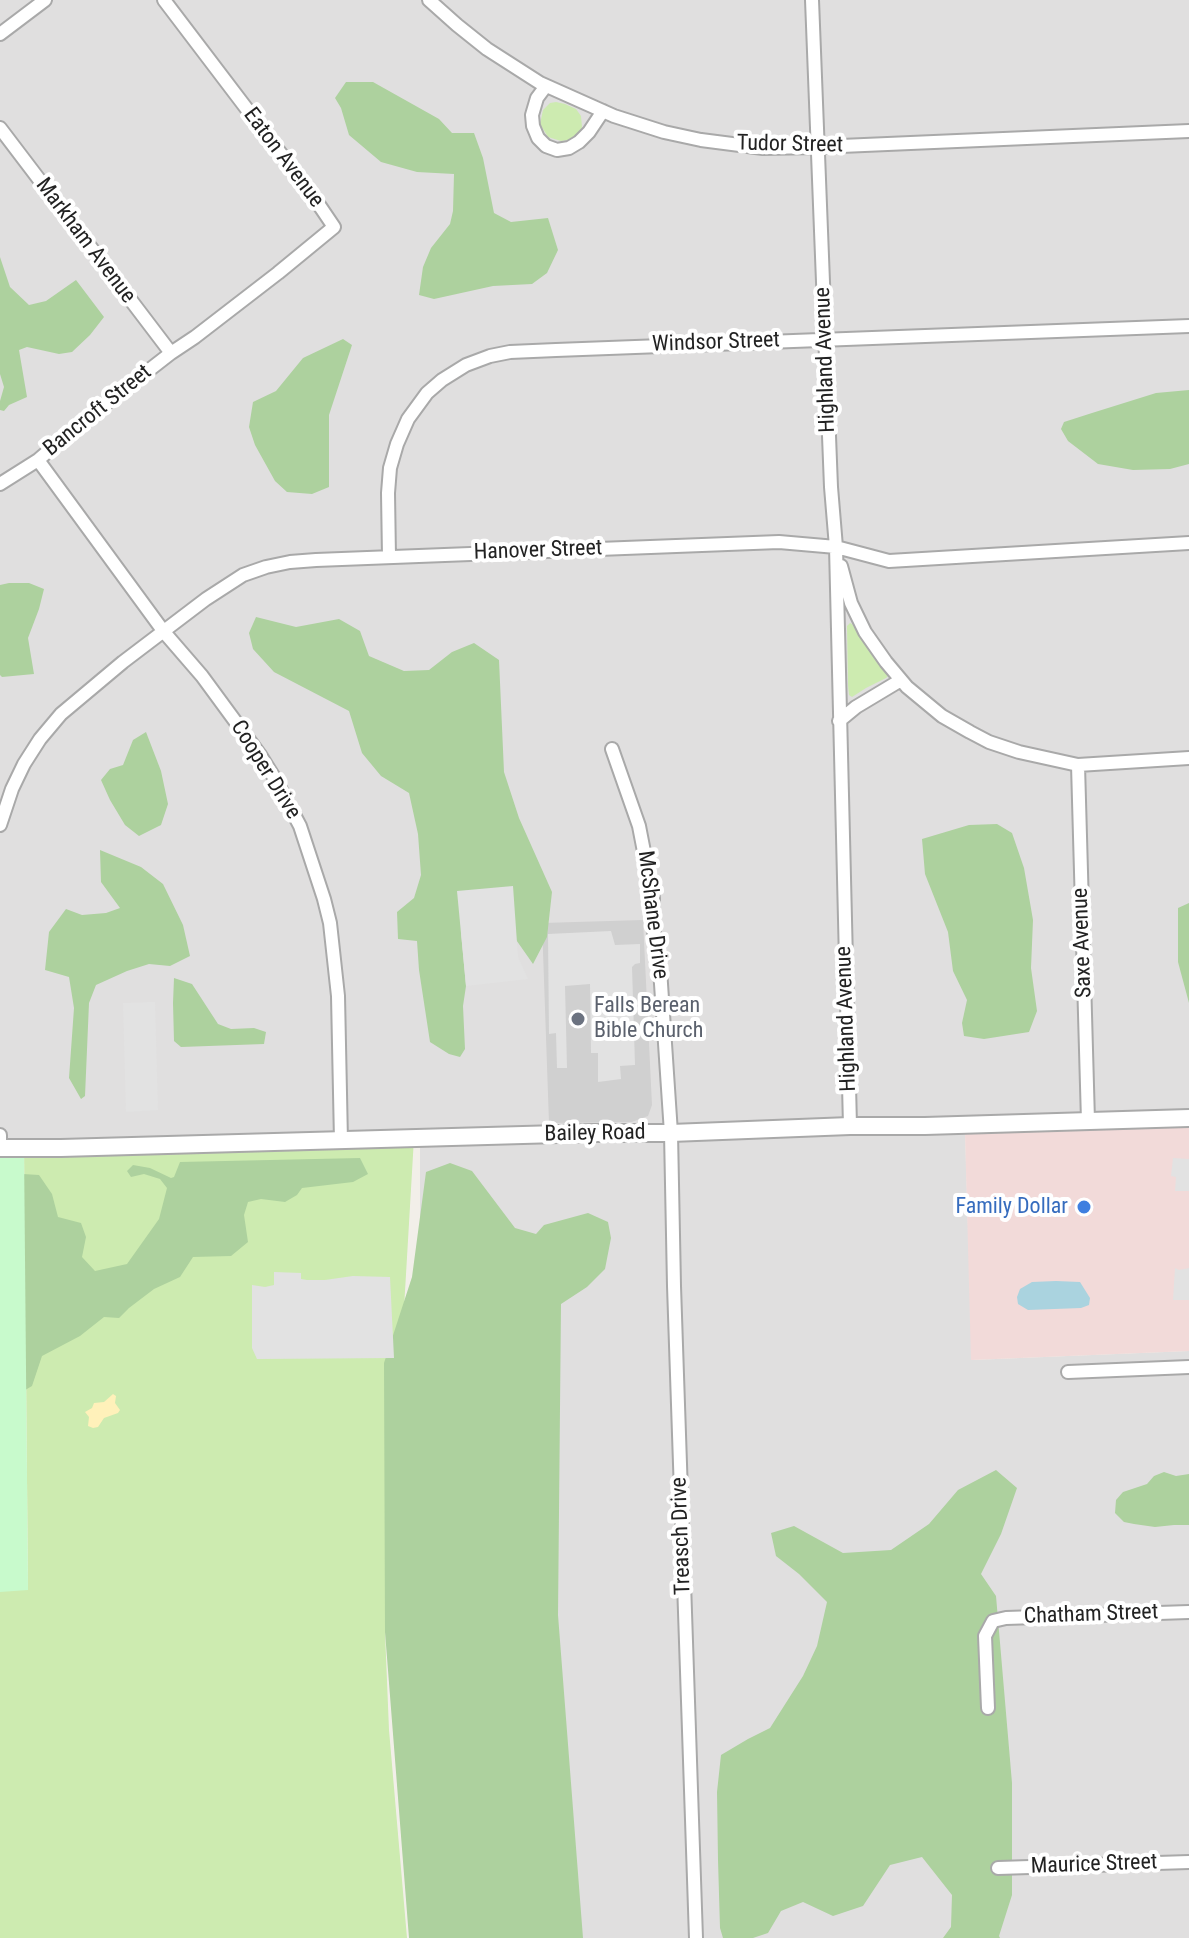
<!DOCTYPE html>
<style>
body{margin:0}
canvas{display:block;background:#f2efe9}
</style>
<canvas width="1189" height="1938"></canvas>
<script>
const context = document.querySelector('canvas').getContext('2d');
context.lineJoin = 'round';
function fill(path, color) { context.fillStyle = color; context.fill(path, 'evenodd'); }
const poly = rows => new Path2D(rows.map(r => 'M' + r).join(''));
function strokePath(path, color, width, dash) { context.strokeStyle = color; context.lineWidth = width; context.lineCap = dash ? 'butt' : 'round'; context.setLineDash(dash || []); context.stroke(path); }
function drawText(font, color, halo, rows, align = 'center') {
  context.font = font + ' "Roboto Condensed",sans-serif'; context.lineWidth = 8; context.setLineDash([]); context.textBaseline = 'middle'; context.strokeStyle = halo; context.fillStyle = color; for (const [text, x, y, turn = 0] of rows) {
    context.save(); context.translate(x, y); context.rotate((+turn || 0) * Math.PI / 180); context.textAlign = isNaN(turn) ? turn : align; if (halo) context.strokeText(text, 0, 0); context.fillText(text, 0, 0); context.restore();
  }
}
fill(poly([
 [0,0,1189,0,1189,1118,965,1132,972,1360,1189,1351,1189,1938,575,1938,420,1285,420,1138,0,1148]
]), '#e0dfdf');
fill(poly([
 [1189,1127,1189,1351,971,1360,965,1132]
]), '#f2dad9');
fill(poly([
 [643,920,652,1105,648,1116,632,1122,549,1123,542,923]
]), '#d0d0d0');
fill(poly([
 [556,102,565,104,576,109,581,116,582,127,579,133,568,140,561,141,548,137,540,124,543,110,550,103],
 [850,623,852,624,875,659,889,675,886,678,866,688,852,697,849,695,848,685,847,626],
 [414,1138,385,1632,389,1730,407,1938,0,1938,0,1473,28,1590,24,1148]
]), '#cdebb0');
fill(poly([
 [346,82,373,82,439,119,452,133,474,133,483,158,494,213,511,222,548,218,558,250,547,273,532,284,493,286,434,299,419,295,423,267,431,248,450,224,453,211,454,174,417,172,381,162,349,135,341,108,335,98],
 [0,257,10,287,29,305,46,301,76,280,104,317,90,335,72,352,59,354,27,347,19,350,27,397,9,405,4,411,0,410,0,401,4,387,0,374],
 [343,339,352,345,329,415,329,487,312,494,287,492,275,481,255,445,249,427,253,402,276,391,303,358],
 [1189,390,1189,464,1170,469,1133,470,1098,464,1068,441,1061,429,1064,422,1092,413,1156,393],
 [9,583,29,583,44,589,39,609,28,638,34,674,2,677,0,675,0,585],
 [256,617,296,627,339,619,360,631,369,656,404,671,429,670,452,652,474,643,499,660,504,772,519,818,552,892,547,937,533,964,512,934,461,932,466,986,463,1006,465,1049,460,1057,449,1054,430,1042,419,970,417,941,398,939,397,912,414,898,421,875,418,834,409,793,381,776,362,753,349,711,274,672,253,649,249,633],
 [146,732,161,771,168,804,161,825,139,836,125,825,110,800,101,780,110,769,123,765,133,740],
 [997,824,1012,833,1024,868,1033,920,1031,968,1037,1011,1029,1032,984,1039,964,1036,962,1023,967,1000,953,971,948,932,925,874,922,839,969,825],
 [100,850,141,867,163,884,183,925,190,956,170,966,149,964,127,971,96,985,89,1003,85,1096,81,1099,69,1078,74,1008,69,977,45,970,49,932,66,909,82,915,106,913,120,908,101,882],
 [1189,903,1189,1003,1178,962,1178,908],
 [174,978,192,984,218,1024,231,1029,254,1028,266,1032,264,1044,181,1047,174,1041,173,1003],
 [360,1158,368,1174,353,1182,302,1188,297,1195,285,1202,261,1199,248,1202,244,1215,248,1242,231,1256,193,1257,180,1277,154,1289,129,1308,119,1318,104,1317,80,1336,42,1356,32,1386,3,1403,23,1174,39,1175,52,1194,58,1217,81,1223,86,1237,82,1257,95,1271,127,1264,159,1219,167,1188,160,1179,144,1174,131,1177,127,1171,133,1165,150,1168,171,1178,174,1177,180,1162],
 [450,1163,472,1171,515,1228,536,1234,544,1225,588,1213,608,1222,611,1238,605,1269,587,1287,561,1304,558,1615,583,1938,409,1938,385,1632,384,1363,412,1277,426,1172],
 [996,1470,1017,1488,1001,1534,981,1574,996,1596,1012,1783,1012,1895,999,1936,1000,1938,943,1938,951,1927,952,1895,922,1857,890,1865,863,1906,833,1916,803,1902,781,1911,768,1933,753,1938,723,1938,720,1928,718,1860,717,1792,721,1755,748,1739,770,1728,803,1676,817,1646,827,1602,799,1574,776,1556,771,1533,794,1526,843,1553,891,1550,929,1524,958,1490],
 [1164,1472,1176,1476,1189,1474,1189,1525,1174,1525,1155,1527,1134,1524,1124,1522,1115,1513,1116,1500,1123,1492,1147,1484,1154,1476]
]), '#add19e');
fill(poly([
 [113,1394,116,1396,115,1403,120,1410,118,1413,104,1418,98,1427,93,1428,88,1426,89,1417,85,1412,92,1408,94,1403,104,1402]
]), '#fff1ba');
fill(poly([
 [0,1148,24,1148,28,1590,0,1592]
]), '#c8facc');
fill(poly([
 [513,886,518,957,528,979,466,986,457,891],
 [611,931,615,945,640,944,640,963,635,964,632,967,635,1065,620,1066,621,1079,598,1082,598,1053,591,1053,590,984,565,986,567,1068,557,1068,556,1033,549,1034,548,934],
 [155,1002,158,1110,126,1112,123,1003],
 [1173,1158,1189,1159,1189,1191,1175,1191,1176,1177,1171,1176],
 [1175,1268,1179,1270,1189,1268,1189,1300,1173,1300],
 [274,1272,301,1273,301,1279,307,1280,325,1280,353,1276,390,1277,394,1358,257,1359,252,1348,252,1285,265,1287,274,1285]
]), '#e2e2e2');
fill(poly([
 [1056,1281,1080,1282,1090,1298,1089,1305,1081,1308,1028,1310,1018,1304,1017,1297,1020,1289,1032,1282]
]), '#aad3df');
const minor = poly([
 [429,0,457,25,487,49,540,83,614,116,664,132,701,140,763,148,818,147,1189,131],
 [812,0,831,487,836,547,850,1126],
 [0,34,45,0],
 [546,86,537,98,532,115,533,126,538,138,546,146,557,150,569,148,579,142,589,132,603,111],
 [0,128,171,353],
 [38,460,164,632,202,676,260,755,275,779,300,826,324,899,330,923,338,996,341,1141],
 [0,484,38,460,81,423,171,353,195,337,278,273,334,227,313,196,164,0],
 [389,557,388,493,390,468,397,444,408,419,427,393,442,380,466,365,490,356,510,352,556,350,1189,326],
 [841,566,851,603,865,632,886,662,907,687,942,716,970,732,989,742,1019,752,1078,765,1189,758],
 [839,721,856,707,901,680],
 [612,749,639,826,653,898,653,926,660,969,671,1133,674,1286,696,1938],
 [1078,765,1088,1121],
 [0,825,12,789,24,764,40,739,61,714,123,662,206,599,243,575,266,567,290,562,316,560,779,542,836,547,889,561,1189,543],
 [0,1135,0,1148],
 [1068,1372,1189,1367],
 [988,1708,985,1636,993,1621,1006,1618,1189,1612],
 [998,1868,1189,1862]
]);
const tertiary = poly([
 [0,1148,61,1148,594,1133,671,1133,850,1126,925,1126,1189,1118]
]);
strokePath(minor, '#a9a9a9', 16);
strokePath(tertiary, '#a9a9a9', 20);
strokePath(minor, '#fff', 12);
strokePath(tertiary, '#fff', 16);
for (const [x, y, r, color] of [
 [578,1019,8,"#6b7280"],
 [1084,1207,8,"#3f7fe0"]
]) { const dot = new Path2D(); dot.arc(x, y, r, 0, 2 * Math.PI); context.fillStyle = color; context.fill(dot); strokePath(dot, '#fff', 3); }
drawText('22px', '#222', '#fff', [
 ["Tudor Street",790,145,1],
 ["Eaton Avenue",283,158,53],
 ["Markham Avenue",85,241,53],
 ["Windsor Street",716,343,-2],
 ["Highland Avenue",826,360,-92],
 ["Bancroft Street",98,411,-39],
 ["Hanover Street",538,551,-2],
 ["Cooper Drive",265,770,58],
 ["McShane Drive",652,915,83],
 ["Saxe Avenue",1083,943,-92],
 ["Highland Avenue",847,1019,-92],
 ["Bailey Road",595,1134,-1],
 ["Treasch Drive",682,1536,-92],
 ["Chatham Street",1091,1615,-2],
 ["Maurice Street",1094,1865,-2]
]);
drawText('22px', '#5b616d', '#fff', [
 ["Falls Berean",594,1006],
 ["Bible Church",594,1031]
], 'left');
drawText('22px', '#366cbe', '#fff', [
 ["Family Dollar",1068,1207]
], 'right');
</script>
